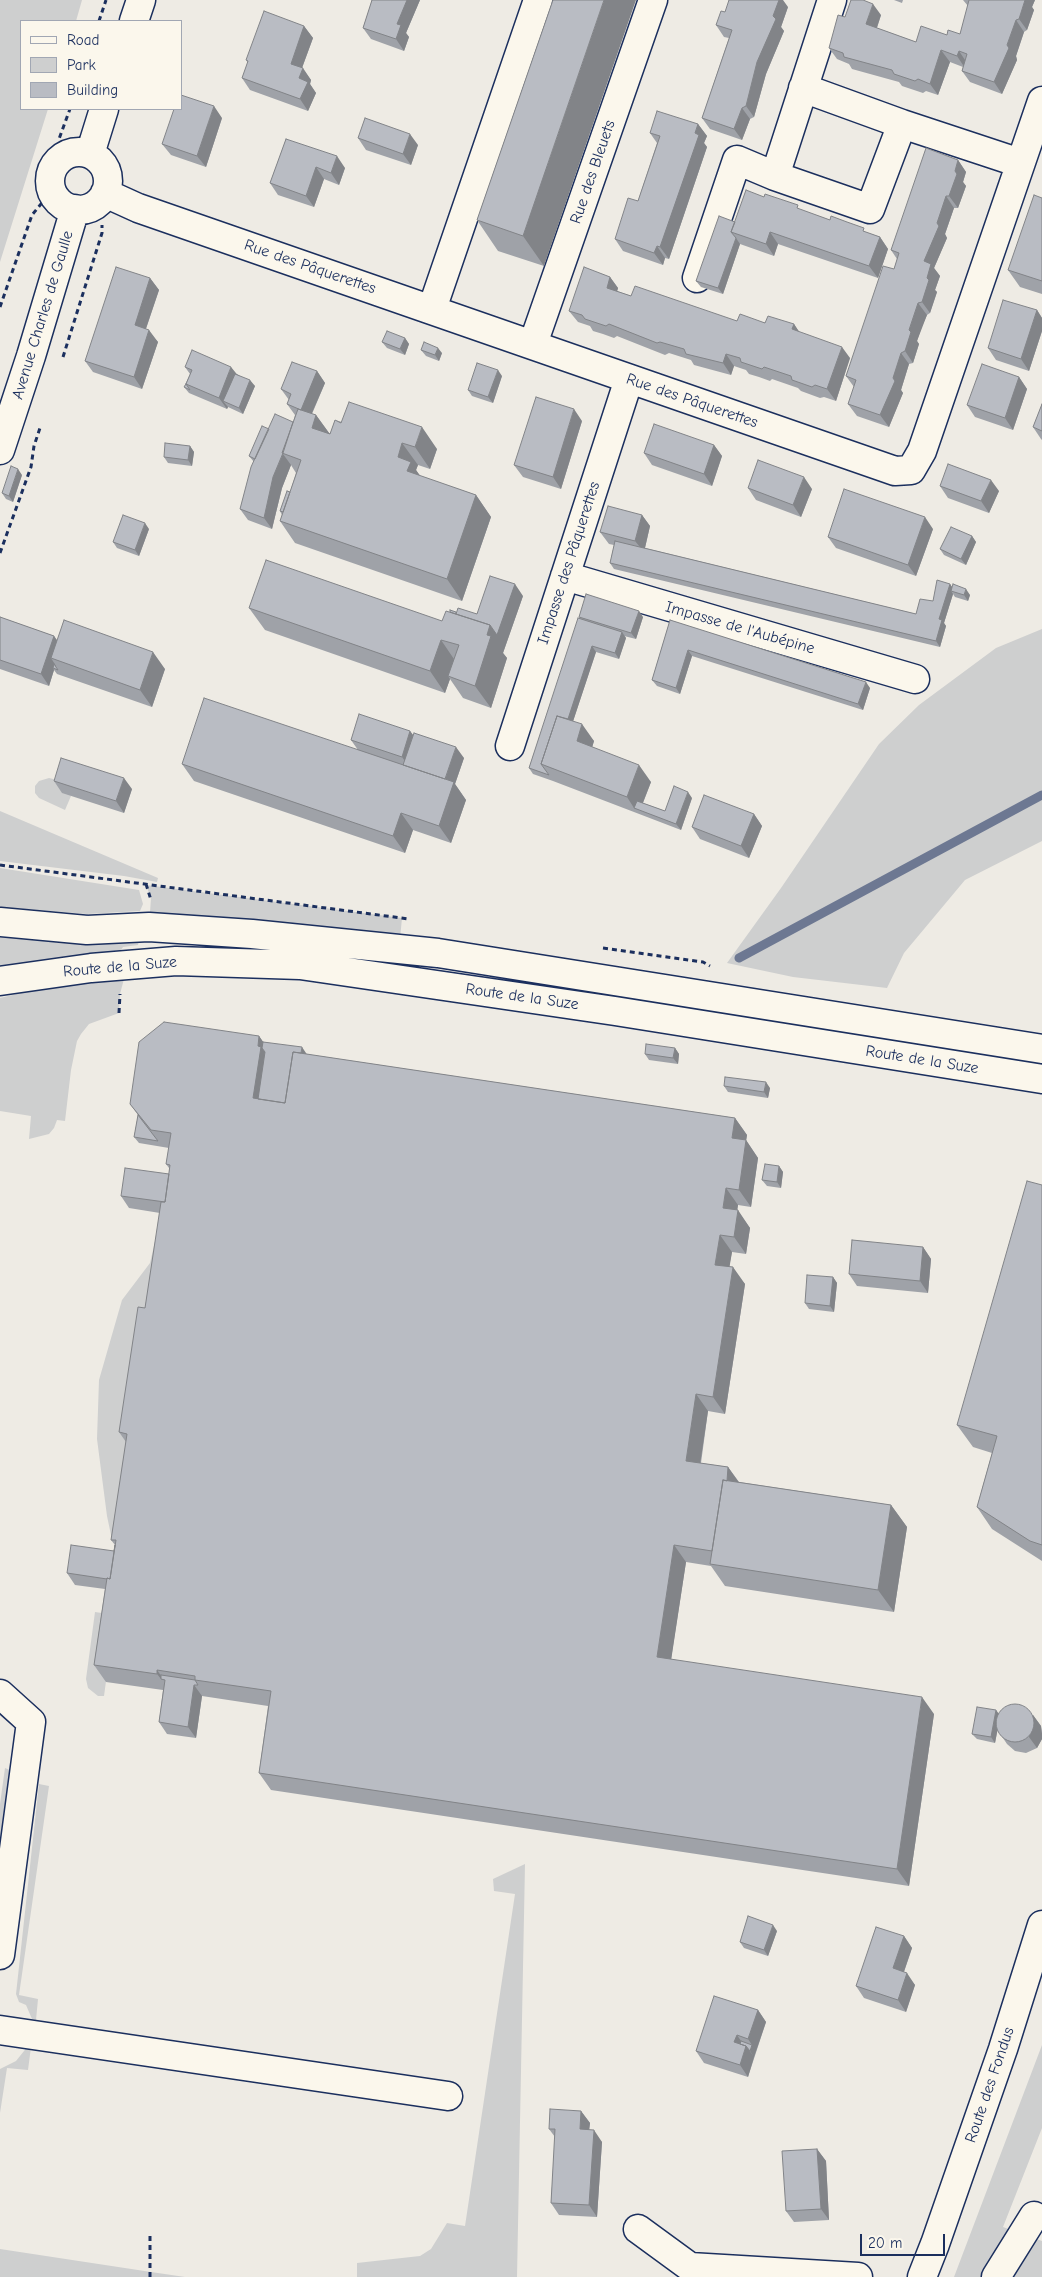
<!DOCTYPE html>
<meta charset="utf-8">
<style>
body{margin:0}
#map{position:relative;width:1042px;height:2277px;overflow:hidden;background:#eeebe4;font-family:"Comic Neue",sans-serif}
canvas{display:block}
.legend{position:absolute;left:20px;top:20px;width:162px;height:90px;box-sizing:border-box;background:#fbf7ec;border:1px solid #a1a7b3;margin:0;padding:6px 9px;list-style:none;font-size:15px;color:#1b2f5e}
.legend li{display:flex;align-items:center;gap:10px;height:25px}
.legend b{width:25px;border:1px solid #a1a7b3}
.scale{position:absolute;left:860px;top:2234px;width:85px;height:22px;box-sizing:border-box;border:2px solid #1b2f5e;border-top:0;padding-left:6px;font-size:15px;line-height:18px;white-space:nowrap;color:#1b2f5e;-webkit-text-stroke:4px #fbf7ec;paint-order:stroke}
</style>
<div id="map">
<canvas width="1042" height="2277"></canvas>
<ul class="legend">
<li><b style="height:6px;background:#fbf7ec"></b>Road</li>
<li><b style="height:14px;background:#cecfcf"></b>Park</li>
<li><b style="height:14px;background:#b9bcc3"></b>Building</li>
</ul>
<div class="scale">20 m</div>
</div>
<script>
const context = document.querySelector('canvas').getContext('2d');
context.lineJoin = 'round';
function fill(path, color) { context.fillStyle = color; context.fill(path, 'evenodd'); }
const poly = rows => new Path2D(rows.map(r => 'M' + r).join(''));
function strokePath(path, color, width, dash) { context.strokeStyle = color; context.lineWidth = width; context.lineCap = dash ? 'butt' : 'round'; context.setLineDash(dash || []); context.stroke(path); }
function drawText(font, color, halo, rows, align = 'center') {
  context.font = font + ' "Comic Neue",sans-serif'; context.lineWidth = 4.5; context.setLineDash([]); context.textBaseline = 'middle'; context.strokeStyle = halo; context.fillStyle = color; for (const [text, x, y, turn = 0] of rows) {
    context.save(); context.translate(x, y); context.rotate((+turn || 0) * Math.PI / 180); context.textAlign = isNaN(turn) ? turn : align; if (halo) context.strokeText(text, 0, 0); context.fillText(text, 0, 0); context.restore();
  }
}
fill(poly([
 [0,0,82,0,76,21,21,21,21,109,48,109,0,262],
 [1042,629,1042,841,965,880,904,953,887,988,793,977,727,963,781,888,879,744,919,705,996,648],
 [49,778,66,782,71,796,65,810,39,798,35,793,35,786,39,781],
 [0,811,158,878,157,882,124,876,0,861],
 [0,868,139,890,143,904,140,911,87,914,0,907],
 [146,885,402,918,399,949,149,927,151,898],
 [0,935,69,941,139,940,138,945,123,947,118,954,0,972],
 [79,979,124,979,120,994,119,1013,89,1024,81,1034,77,1041,71,1070,65,1121,57,1120,54,1128,49,1134,29,1139,31,1116,0,1111,0,998],
 [156,1237,126,1538,111,1535,107,1516,97,1439,99,1380,122,1300,150,1263],
 [95,1612,115,1615,104,1696,98,1696,88,1688,86,1679],
 [5,1768,12,1771,0,1862,0,1804],
 [39,1784,49,1786,19,1995,38,1999,36,2020,32,2019,26,2005,19,2002,16,1994],
 [525,1864,517,2277,357,2277,357,2263,420,2256,431,2249,447,2223,465,2226,515,1894,494,1891,493,1879],
 [1042,2045,1042,2128,1003,2227,1014,2231,986,2277,954,2277],
 [28,2046,31,2047,28,2070,7,2068,0,2113,0,2069,16,2061],
 [1034,2238,1042,2241,1042,2277,1010,2277],
 [0,2249,151,2272,185,2277,0,2277]
]), '#cecfcf');
strokePath(poly([
 [739,958,1042,795]
]), '#6d7892', 9);
const minor = poly([
 [832,0,775,176,870,209,902,124],
 [134,21,141,0],
 [803,88,902,124,1020,163],
 '50 181a29 29 0 1 1 58 0a29 29 0 1 1-58 0Z',
 [90,154,104,109],
 [105,193,138,208,895,471,911,470,922,451,1042,101],
 [697,278,737,160,775,176],
 [432,309,538,0],
 [533,344,653,0],
 [0,450,31,356,75,209],
 [565,576,915,679],
 [510,746,629,379],
 [0,1694,31,1722,0,1955],
 [0,2030,448,2096],
 [638,2229,690,2267,858,2277],
 [922,2277,935,2244,1003,2049,1042,1925],
 [996,2277,1034,2216]
]);
const major = poly([
 [0,922,87,930,149,927,252,934,438,953,1042,1049],
 [0,981,91,968,176,961,300,965,615,1011,1042,1079]
]);
strokePath(minor, '#1b2f5e', 31);
strokePath(major, '#1b2f5e', 31);
strokePath(poly([
 [99,21,106,0],
 [62,146,59,139,70,109],
 [0,307,32,215,50,193],
 [63,357,102,233,102,225],
 [0,553,31,467,34,446,41,425],
 [0,865,409,919],
 [146,884,151,900],
 [603,948,703,962,710,966],
 [119,1013,120,994],
 [150,2277,150,2235]
]), '#1b2f5e', 3, [5, 4]);
strokePath(minor, '#fbf7ec', 28);
strokePath(major, '#fbf7ec', 28);
fill(poly([
 [372,0,420,0,406,33,409,37,404,51,371,39,363,28],
 [553,0,544,266,498,251,477,220],
 [894,0,903,0,902,3],
 [963,0,1035,0,1032,7,1034,10,1027,30,1024,32,1016,56,1017,60,1002,94,970,82,962,71,963,67,950,62,938,95,926,91,923,93,902,86,899,82,852,69,849,64,837,59,829,48,845,17,881,15,877,28,916,42,947,35,960,34,968,6],
 [788,7,781,27,784,31,766,74,754,117,750,119,742,140,710,129,702,118,729,38,724,37,716,25,725,12],
 [304,26,313,38,302,68,311,80,310,84,316,93,308,111,250,90,242,78,248,63,246,60],
 [222,118,206,167,171,155,162,144],
 [698,124,707,136,704,143,707,147,669,259,665,258,663,265,623,251,615,239,638,201,657,143,650,133],
 [358,138,418,145,411,165,366,150],
 [286,139,345,168,339,185,324,179,314,207,278,195,270,183],
 [958,160,966,172,963,182,966,186,958,208,954,208,945,234,947,238,934,268,940,276,935,290,937,292,930,313,927,315,922,326,917,341,919,344,913,363,909,364,901,390,903,393,889,427,857,416,848,404,854,387,846,376,894,269,897,259,891,250],
 [1042,198,1042,294,1020,287,1008,270],
 [801,210,880,237,888,249,878,278,778,244,774,256,740,244,723,294,701,287,696,281,735,222],
 [610,277,618,288,617,291,631,296,737,321,794,324,799,332,850,358,836,401,824,397,820,398,801,391,798,388,772,379,770,381,759,377,749,374,746,370,734,366,731,375,694,365,691,360,669,353,665,355,617,336,614,338,603,334,593,331,590,326,578,322,569,311],
 [150,278,159,290,146,329,158,342,142,389,93,372,85,361],
 [1037,310,1042,318,1042,331,1029,371,996,360,988,348],
 [405,338,409,344,405,355,387,348,382,342],
 [421,350,442,353,439,361,426,356],
 [185,367,237,374,255,386,243,414,228,407,227,409,189,393,184,387,190,374],
 [317,371,325,383,312,414,316,415,329,433,330,434,335,420,437,449,430,469,418,465,416,470,420,476,476,495,491,517,462,601,295,543,280,521,282,515,280,511,290,492,296,473,291,465,282,488,272,529,248,520,240,509,254,462,249,456,269,429,293,422,295,415,287,404,289,400,281,389],
 [502,376,493,403,472,396,468,390],
 [1019,377,1027,389,1013,430,975,417,967,405],
 [1042,404,1042,440,1041,439,1033,427],
 [582,421,561,489,523,477,514,465],
 [714,445,722,456,712,486,652,465,644,453],
 [190,446,194,452,192,466,168,463,164,457],
 [22,475,13,502,6,499,2,493],
 [940,486,999,491,989,513,948,498],
 [748,488,812,489,801,517,756,500],
 [642,515,650,526,645,548,916,614,933,601,950,584,952,587,970,595,968,601,955,597,953,594,944,623,946,626,940,647,614,569,610,563,614,545,609,544,600,532],
 [149,529,139,556,117,548,113,542],
 [933,529,916,576,836,548,828,537],
 [972,536,976,542,966,565,944,555,940,549],
 [523,596,503,653,507,658,491,708,463,698,450,679,445,693,265,630,249,608,442,621,450,612,456,612,477,614],
 [0,617,54,636,57,640,165,669,152,707,57,674,54,670,49,686,0,669],
 [579,617,643,617,636,639,624,636,626,638,619,659,596,652,573,721,594,741,592,747,651,782,643,803,665,811,692,798,681,830,553,781,533,774,529,768,580,619],
 [670,620,870,688,863,710,692,656,680,694,657,686,652,680],
 [410,731,413,735,464,758,455,784,466,800,451,843,413,830,405,853,194,781,182,764,358,750,351,740],
 [54,781,132,789,124,813,62,793],
 [754,814,762,826,749,858,700,839,692,827],
 [259,1036,263,1042,306,1054,735,1118,747,1135,746,1140,758,1158,751,1207,738,1205,737,1210,750,1228,746,1254,732,1252,729,1267,745,1284,725,1414,708,1411,701,1463,728,1467,739,1482,891,1505,907,1527,894,1612,725,1586,711,1566,686,1562,671,1659,934,1714,909,1886,271,1790,259,1773,268,1706,202,1696,196,1738,167,1734,159,1722,163,1690,106,1682,94,1665,105,1589,75,1585,67,1573,114,1551,115,1545,111,1540,126,1442,119,1432,145,1308,160,1213,129,1208,121,1196,169,1174,169,1168,166,1164,169,1148,139,1143,134,1137,138,1115,130,1104],
 [675,1048,679,1054,678,1064,649,1060,645,1054],
 [724,1086,770,1088,768,1098,728,1092],
 [779,1166,783,1172,781,1188,767,1186,762,1180],
 [1042,1185,1042,1561,992,1529,977,1507,992,1453,973,1447,957,1425],
 [923,1247,931,1259,928,1293,857,1286,849,1274],
 [833,1277,837,1283,834,1312,809,1309,805,1303],
 [996,1710,999,1714,1033,1715,1041,1726,1042,1734,1042,1739,1037,1748,1026,1753,1015,1751,1007,1744,999,1732,998,1728,995,1743,977,1739,972,1734],
 [777,1931,768,1956,744,1948,740,1942],
 [904,1936,912,1948,904,1972,915,1985,906,2012,864,1998,856,1986],
 [758,2010,766,2022,748,2077,704,2063,696,2051],
 [581,2111,590,2123,589,2130,602,2142,597,2217,559,2215,551,2203,555,2137,549,2129],
 [817,2149,826,2161,829,2220,794,2222,786,2211]
]), '#9fa2a8');
fill(poly([
 [407,0,420,0,406,33,409,37,404,51,396,39,397,24],
 [604,0,636,0,544,266,523,236],
 [777,0,783,0,788,7,781,27,784,31,766,74,754,117,746,106,757,62,773,16],
 [1025,0,1035,0,1032,7,1034,10,1027,30,1019,19],
 [873,4,881,15,874,36,866,24],
 [1016,20,1024,32,1016,56,1017,60,1002,94,994,82],
 [304,26,313,38,299,76,291,64],
 [941,50,950,62,938,95,930,84],
 [959,51,967,63,965,68,957,56],
 [303,68,311,80,310,84,316,93,308,111,300,99,299,78],
 [214,106,222,118,206,167,197,156],
 [742,108,750,119,742,140,734,129],
 [698,124,707,136,704,143,707,147,669,259,660,247],
 [410,134,418,145,411,165,403,154],
 [337,156,345,168,339,185,331,173],
 [958,160,966,172,963,182,966,186,958,208,949,196,955,171],
 [316,167,324,179,314,207,306,196],
 [946,196,954,208,945,234,947,238,934,268,940,276,935,290,937,292,930,313,922,302,927,278,924,261],
 [770,232,778,244,774,256,766,244],
 [880,237,888,249,878,278,869,266],
 [736,238,740,244,723,294,718,288],
 [657,246,665,258,663,265,654,253],
 [610,277,618,288,615,299,607,288],
 [150,278,159,290,143,337,135,325],
 [918,303,927,315,917,341,919,344,913,363,905,351,909,330],
 [1037,310,1042,318,1042,331,1029,371,1021,359],
 [794,324,802,336,792,329],
 [149,330,158,342,142,389,134,377],
 [405,338,409,344,405,355,400,349],
 [842,347,850,358,836,401,827,389],
 [438,348,442,353,439,361,435,355],
 [901,353,909,364,901,390,903,393,889,427,880,415],
 [726,354,734,366,731,375,723,363],
 [231,367,240,378,223,401,228,407,227,409,219,398],
 [498,370,502,376,493,403,488,397],
 [317,371,325,383,308,422,300,411],
 [1019,377,1027,389,1013,430,1005,418],
 [250,380,255,386,243,414,239,408],
 [574,409,582,421,561,489,553,477],
 [316,415,332,437,312,428],
 [422,427,437,449,430,469,415,447],
 [402,443,418,465,416,470,426,484,423,493,398,457],
 [714,445,722,456,712,486,704,474],
 [190,446,194,452,192,466,188,460],
 [283,454,291,465,282,488,272,529,264,518,273,477],
 [18,469,22,475,13,502,9,496],
 [804,477,812,489,801,517,793,505],
 [991,480,999,491,989,513,981,501],
 [476,495,491,517,462,601,447,579],
 [642,515,650,526,644,552,635,541],
 [925,517,933,529,916,576,908,565],
 [145,523,149,529,139,556,135,550],
 [972,536,976,542,966,565,961,559],
 [515,584,523,596,503,653,507,658,491,708,475,686,487,635,490,625],
 [950,584,954,590,951,591,953,594,944,623,946,626,940,647,936,641,939,619],
 [966,589,970,595,968,601,964,595],
 [639,611,643,617,636,639,631,633],
 [622,632,626,638,619,659,615,653],
 [54,636,62,648,51,658,56,666,53,668,54,670,49,686,41,674],
 [441,640,456,662,448,676,450,679,445,693,430,671],
 [592,646,596,652,557,770,551,768],
 [688,650,692,656,680,694,676,688],
 [153,652,165,669,152,707,140,690],
 [866,682,870,688,863,710,858,704],
 [582,724,594,741,589,758,577,741],
 [410,731,419,743,410,768,402,757],
 [456,747,464,758,455,784,466,800,451,843,439,826,444,783],
 [639,765,651,782,640,810,634,808,627,797],
 [124,778,132,789,124,813,116,801],
 [688,792,692,798,681,830,676,824],
 [401,813,413,830,405,853,393,836],
 [754,814,762,826,749,858,741,846],
 [259,1036,271,1053,267,1105,253,1098],
 [302,1047,310,1059,300,1058],
 [675,1048,679,1054,678,1064,673,1058],
 [766,1082,770,1088,768,1098,764,1092],
 [735,1118,747,1135,744,1155,732,1138],
 [746,1140,758,1158,751,1207,739,1190],
 [779,1166,783,1172,781,1188,777,1182],
 [726,1188,738,1205,735,1226,723,1208],
 [738,1210,750,1228,746,1254,734,1237],
 [720,1235,732,1252,727,1282,715,1265],
 [923,1247,931,1259,928,1293,920,1281],
 [733,1267,745,1284,725,1414,713,1397],
 [833,1277,837,1283,834,1312,830,1306],
 [696,1394,708,1411,698,1478,686,1461],
 [728,1467,740,1484,716,1551],
 [891,1505,907,1527,894,1612,878,1590],
 [674,1545,686,1562,669,1674,657,1657],
 [157,1670,164,1680,161,1679,157,1674],
 [194,1685,202,1696,196,1738,188,1727],
 [922,1697,934,1714,909,1886,897,1869],
 [996,1710,1000,1716,995,1743,991,1737],
 [1033,1715,1041,1726,1042,1734,1042,1739,1037,1748,1029,1737],
 [773,1925,777,1931,768,1956,764,1950],
 [904,1936,912,1948,901,1980,893,1968],
 [907,1973,915,1985,906,2012,898,2000],
 [758,2010,766,2022,754,2057,750,2051,752,2045,748,2039],
 [737,2035,745,2047,734,2042],
 [746,2046,754,2057,748,2077,740,2065],
 [581,2111,590,2123,588,2140,580,2129],
 [594,2130,602,2142,597,2217,589,2205],
 [817,2149,826,2161,829,2220,821,2209]
]), '#828488');
const building = poly([
 [372,0,407,0,397,24,401,25,396,39,363,28,372,0],
 [553,0,604,0,523,236,477,220,553,0],
 [729,0,779,0,773,16,776,19,757,62,746,106,742,108,734,129,702,118,732,30,716,25,721,11,725,12,729,0],
 [851,0,863,0,873,4,866,24,916,42,921,26,947,35,948,30,960,34,969,0,1025,0,1019,19,1016,20,1007,45,1009,48,994,82,962,71,967,54,959,51,957,56,941,50,930,84,918,79,915,81,894,74,892,70,844,57,843,53,829,48,838,15,845,17,851,0],
 [264,11,304,26,291,64,303,68,299,78,308,82,300,99,242,78,248,61,246,60,264,11],
 [181,95,214,106,197,156,162,144,174,109,181,109,181,95],
 [657,111,698,124,695,133,699,135,660,247,657,246,654,253,615,239,628,198,638,201,660,136,650,133,657,111],
 [365,118,410,134,403,154,358,138,365,118],
 [286,139,337,156,331,173,316,167,306,196,270,183,286,139],
 [926,148,958,160,955,171,957,174,949,196,946,196,937,223,939,226,924,261,931,264,927,278,929,280,922,302,918,303,909,330,911,332,905,351,901,353,893,378,895,381,880,415,848,404,856,380,846,376,883,266,894,269,899,253,891,250,926,148],
 [746,190,764,197,765,194,798,205,797,208,830,220,831,216,847,222,864,228,863,231,880,237,869,266,770,232,766,244,731,232,746,190],
 [1034,195,1042,198,1042,281,1008,270,1034,195],
 [719,216,735,222,731,232,736,238,718,288,696,281,719,216],
 [116,267,150,278,135,325,149,330,134,377,85,361,116,267],
 [584,267,610,277,607,288,631,296,635,286,737,321,740,314,765,323,768,316,794,324,792,329,842,347,827,389,815,385,812,387,792,380,791,376,764,367,762,369,741,362,740,358,726,354,723,363,686,354,684,349,660,342,657,343,609,324,606,326,585,319,582,315,569,311,584,267],
 [1003,300,1037,310,1021,359,988,348,1003,300],
 [387,331,405,338,400,349,382,342,387,331],
 [424,342,438,348,435,355,421,350,424,342],
 [192,350,231,367,219,398,186,384,192,370,185,367,192,350],
 [292,362,317,371,301,410,287,404,291,394,281,389,292,362],
 [477,363,498,370,488,397,468,390,477,363],
 [982,364,1019,377,1005,418,967,405,982,364],
 [235,374,250,380,239,408,223,401,235,374],
 [186,384,190,390,184,387,186,384],
 [536,397,574,409,553,477,514,465,536,397],
 [349,402,422,427,415,447,402,443,398,457,411,462,407,471,476,495,447,579,280,521,301,460,282,453,298,409,316,415,312,428,330,434,335,420,341,423,349,402],
 [1042,404,1042,431,1033,427,1042,404],
 [275,414,293,422,283,453,273,477,264,518,240,509,251,467,275,414],
 [654,424,714,445,704,474,644,453,654,424],
 [262,426,269,429,255,459,249,456,262,426],
 [165,443,190,446,188,460,164,457,165,443],
 [758,460,804,477,793,505,748,488,758,460],
 [948,464,991,480,981,501,940,486,948,464],
 [11,466,18,469,9,496,2,493,11,466],
 [844,489,925,517,908,565,828,537,844,489],
 [287,491,290,492,283,512,280,511,287,491],
 [608,506,642,515,635,541,600,532,608,506],
 [123,515,145,523,135,550,113,542,123,515],
 [951,527,972,536,961,559,940,549,951,527],
 [615,541,916,614,920,599,933,601,937,580,950,584,939,619,942,620,936,641,610,563,615,541],
 [266,560,442,621,446,611,490,625,487,635,491,636,475,686,448,676,459,645,441,640,430,671,249,608,266,560],
 [490,576,515,584,497,635,490,625,456,614,458,608,477,614,490,576],
 [953,584,966,589,964,595,951,591,953,584],
 [586,594,639,611,631,633,579,617,586,594],
 [450,610,456,612,456,614,450,612,450,610],
 [0,617,54,636,41,674,0,660,0,617],
 [578,618,622,632,615,653,592,646,568,719,557,716,541,764,549,775,529,768,578,618],
 [64,620,153,652,140,690,51,658,64,620],
 [670,620,866,682,858,704,688,650,676,688,652,680,670,620],
 [54,664,58,670,53,668,54,664],
 [204,698,454,782,439,826,401,813,393,836,182,764,204,698],
 [359,714,410,731,402,757,351,740,359,714],
 [557,716,582,724,577,741,639,765,627,797,541,764,557,716],
 [414,733,456,747,445,779,403,765,414,733],
 [61,758,124,778,116,801,54,781,61,758],
 [674,786,688,792,676,824,634,808,637,801,665,811,674,786],
 [704,795,754,814,741,846,692,827,704,795],
 [164,1022,259,1036,258,1046,261,1047,253,1098,285,1103,293,1052,735,1118,732,1138,746,1140,739,1190,726,1188,723,1208,738,1210,734,1237,720,1235,715,1265,733,1267,713,1397,696,1394,686,1461,728,1467,727,1481,723,1480,712,1551,674,1545,657,1657,922,1697,897,1869,259,1773,271,1691,195,1680,195,1676,157,1670,157,1674,94,1665,107,1578,110,1579,116,1540,111,1540,127,1434,119,1432,138,1307,145,1308,161,1202,165,1202,170,1165,166,1164,171,1133,151,1130,130,1104,139,1042,164,1022],
 [263,1042,302,1047,301,1053,293,1052,285,1103,258,1099,265,1052,262,1048,263,1042],
 [646,1044,675,1048,673,1058,645,1054,646,1044],
 [725,1077,766,1082,764,1092,724,1086,725,1077],
 [138,1115,158,1141,134,1137,138,1115],
 [765,1164,779,1166,777,1182,762,1180,765,1164],
 [125,1168,169,1174,165,1202,121,1196,125,1168],
 [1027,1181,1042,1185,1042,1545,1030,1541,977,1507,997,1436,957,1425,1027,1181],
 [852,1240,923,1247,920,1281,849,1274,852,1240],
 [807,1275,833,1277,830,1306,805,1303,807,1275],
 [723,1480,891,1505,878,1590,710,1564,723,1480],
 [71,1545,114,1551,115,1545,110,1579,107,1578,107,1579,67,1573,71,1545],
 [161,1675,195,1680,198,1685,194,1685,188,1727,159,1722,165,1680,161,1679,161,1675],
 '996 1723a19 19 0 1 1 38 0a19 19 0 1 1-38 0Z',
 [977,1707,996,1710,991,1737,972,1734,977,1707],
 [748,1916,773,1925,764,1950,740,1942,748,1916],
 [876,1927,904,1936,893,1968,907,1973,898,2000,856,1986,876,1927],
 [714,1996,758,2010,748,2039,737,2035,734,2042,746,2046,740,2065,696,2051,714,1996],
 [741,2041,752,2045,750,2051,746,2046,740,2044,741,2041],
 [550,2109,581,2111,580,2129,594,2130,589,2205,551,2203,555,2129,549,2129,550,2109],
 [817,2149,821,2209,786,2211,782,2151,817,2149]
]);
fill(building, '#b9bcc3');
strokePath(building, '#828488', 1);
drawText('16px', '#1b2f5e', '#fbf7ec', [
 ["Rue des Bleuets",593,172,-71],
 ["Rue des Pâquerettes",310,267,19],
 ["Avenue Charles de Gaulle",43,315,-73],
 ["Rue des Pâquerettes",692,401,19],
 ["Impasse des Pâquerettes",569,563,-72],
 ["Impasse de l'Aubépine",740,628,16],
 ["Route de la Suze",120,967,-5],
 ["Route de la Suze",522,997,8],
 ["Route de la Suze",922,1060,9],
 ["Route des Fondus",990,2085,-71]
]);
</script>
